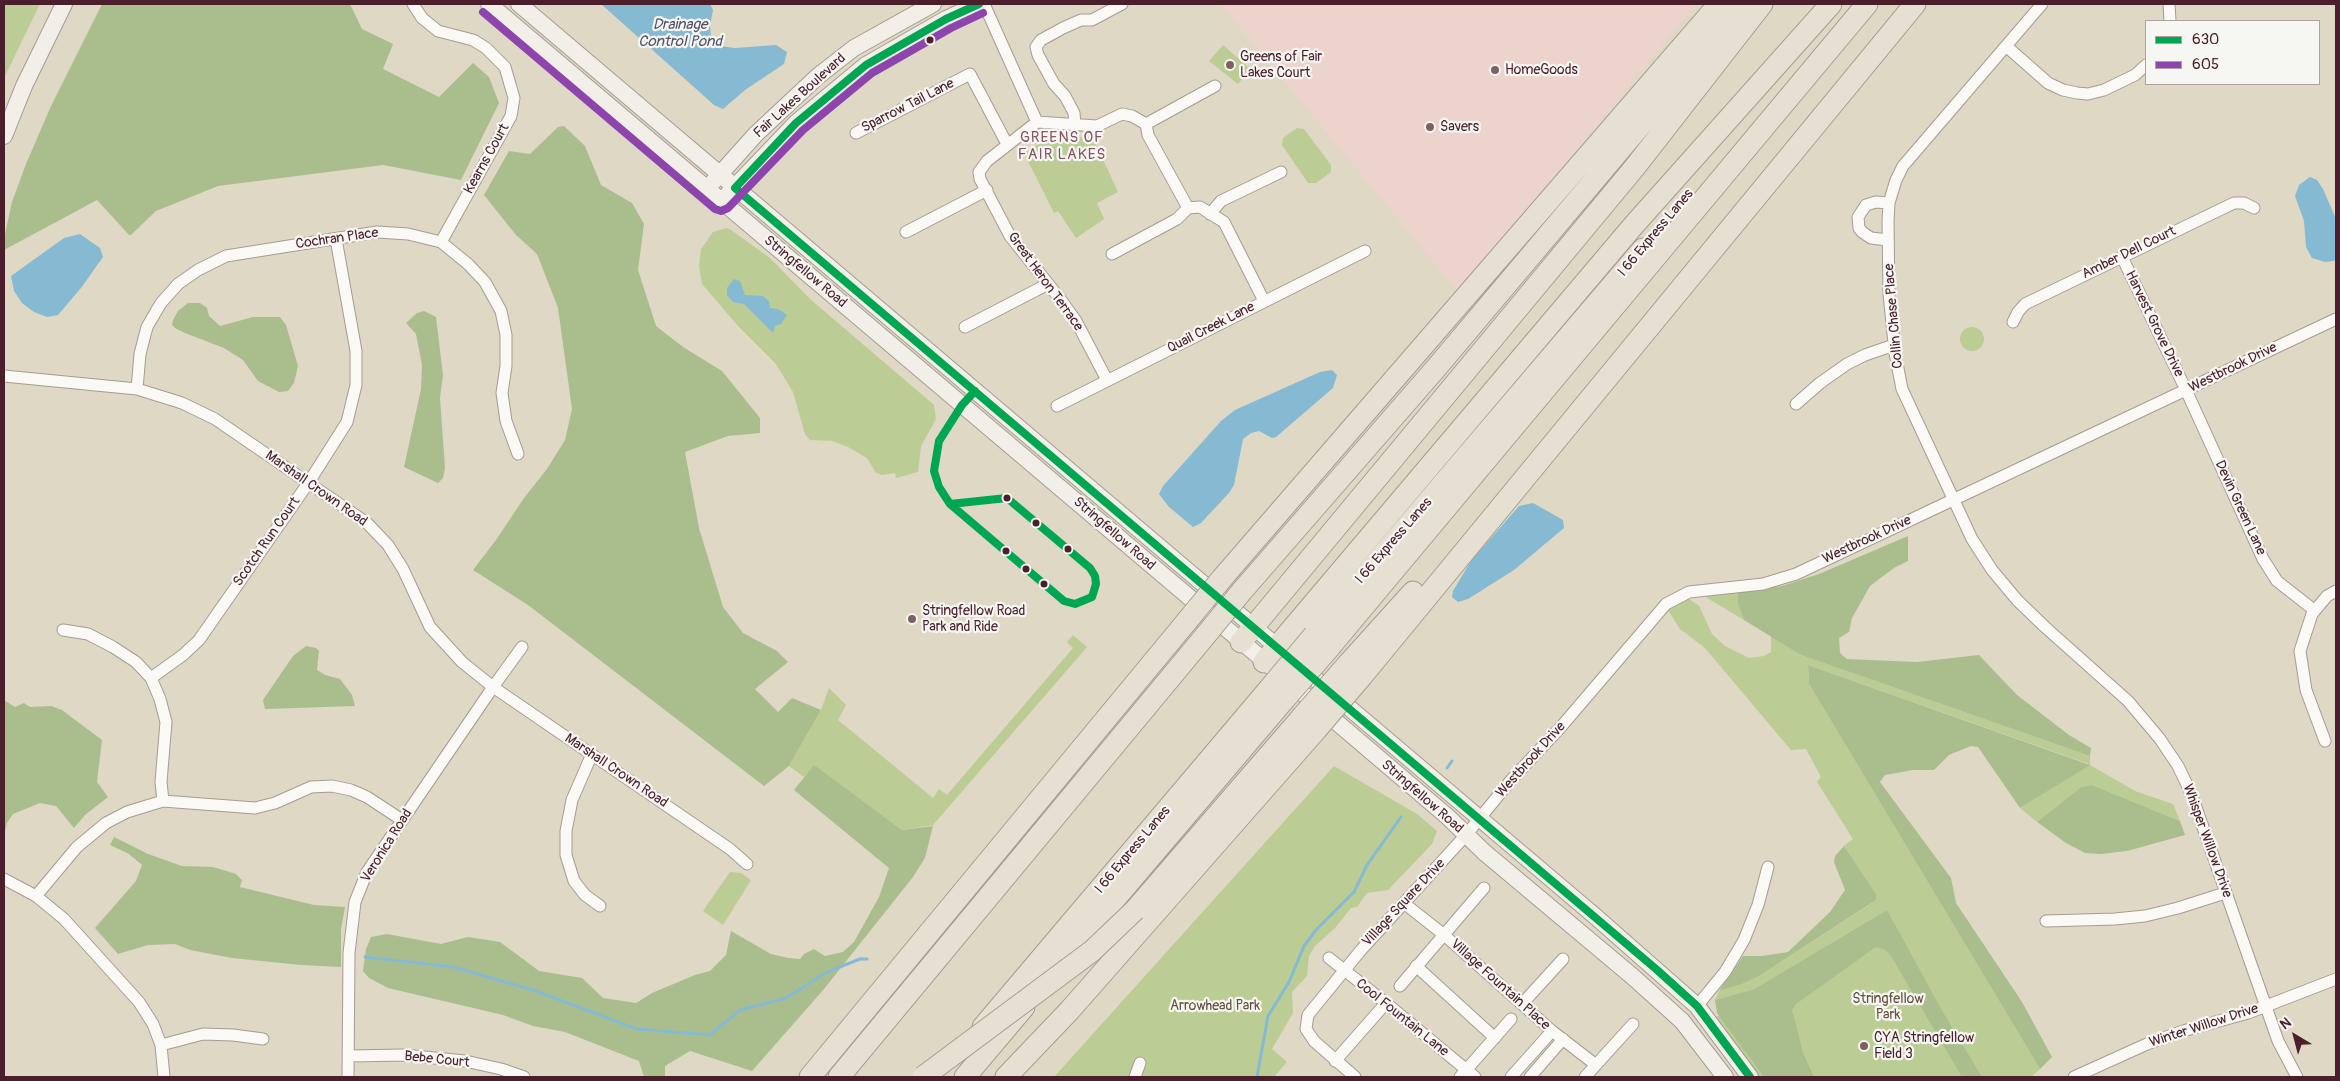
<!DOCTYPE html>
<style>
body{margin:0}
#map{position:relative;width:2340px;height:1081px;overflow:hidden;background:#ded8c4;font-family:Pangolin,sans-serif}
canvas{display:block}
.frame{position:absolute;inset:0;border:5px solid #4a1f2b;pointer-events:none}
.legend{position:absolute;left:2145px;top:20px;width:175px;height:65px;box-sizing:border-box;background:#f6f6f2;border:1px solid #b1a0a2;margin:0;padding:6px 9px;list-style:none;font-size:15px;color:#4a1f2b}
.legend li{display:flex;align-items:center;gap:10px;height:25px}
.legend b{width:25px;border:1px solid #b1a0a2}
.north{position:absolute;left:2270px;top:1011px;width:50px;height:50px;-webkit-text-stroke:4px #f6f6f2;paint-order:stroke;rotate:323deg;font-size:14px;font-weight:700;line-height:20px;text-align:center;color:#4a1f2b}
.north::after{content:'';display:block;margin:auto;width:18px;height:22px;background:#4a1f2b;clip-path:polygon(50% 0,100% 100%,50% 72%,0 100%)}
</style>
<div id="map">
<canvas width="2340" height="1081"></canvas>
<div class="frame"></div>
<ul class="legend">
<li><b style="height:6px;background:#00a651"></b>630</li>
<li><b style="height:6px;background:#8e44ad"></b>605</li>
</ul>
<div class="north">N</div>
</div>
<script>
const context = document.querySelector('canvas').getContext('2d');
context.lineJoin = 'round';
function fill(path, color) { context.fillStyle = color; context.fill(path, 'evenodd'); }
const poly = rows => new Path2D(rows.map(r => 'M' + r).join(''));
function strokePath(path, color, width, dash) { context.strokeStyle = color; context.lineWidth = width; context.lineCap = dash ? 'butt' : 'round'; context.setLineDash(dash || []); context.stroke(path); }
function drawText(font, color, halo, rows, align = 'center') {
  context.font = font + ' Pangolin,sans-serif'; context.lineWidth = 4.5; context.setLineDash([]); context.textBaseline = 'middle'; context.strokeStyle = halo; context.fillStyle = color; for (const [text, x, y, turn = 0] of rows) {
    context.save(); context.translate(x, y); context.rotate((+turn || 0) * Math.PI / 180); context.textAlign = isNaN(turn) ? turn : align; if (halo) context.strokeText(text, 0, 0); context.fillText(text, 0, 0); context.restore();
  }
}
fill(poly([
 [1220,4,1696,4,1459,293]
]), '#ecd3cc');
fill(poly([
 [4,4,40,4,4,78],
 [1223,45,1250,69,1238,84,1209,61],
 [1297,128,1304,129,1331,165,1331,172,1316,183,1308,183,1282,145,1283,138],
 [1092,136,1118,192,1097,203,1104,219,1076,238,1058,211,1054,213,1024,153,1046,140],
 [726,228,731,230,770,258,810,299,934,405,936,419,921,446,918,472,896,478,895,473,882,475,876,473,867,458,848,447,832,441,810,440,805,434,793,392,776,364,738,326,702,284,699,266,701,249,713,232],
 '1960 339a12 12 0 1 1 24 0a12 12 0 1 1-24 0Z',
 [1738,592,1738,604,1744,620,1707,598,1707,595],
 [1689,599,1699,606,1712,634,1725,646,1749,658,1764,656,1771,652,1771,635,1801,655,2090,756,2090,765,2135,791,2173,804,2180,821,2092,785,2081,787,2037,822,2020,808,2089,764,1808,665,1809,684,2040,1069,2031,1077,1759,1077,1716,1017,1768,992,1894,923,1887,910,1754,989,1715,1000,1719,991,1742,984,1759,976,1869,905,1876,900,1876,894,1844,846,1853,839,1817,782,1821,777,1806,749,1791,750,1705,648,1680,629,1668,610],
 [1073,635,1087,647,933,825,902,830,814,766,804,777,789,766,821,710,829,688,846,705,838,720,933,798,939,789,947,795,1073,648,1067,642],
 [1334,766,1417,814,1437,831,1432,844,1388,890,1367,893,1357,907,1351,908,1335,928,1315,946,1309,956,1307,976,1292,992,1293,1013,1272,1049,1287,1062,1274,1077,1054,1077],
 [730,872,741,873,751,880,723,925,703,911]
]), '#bbcc94');
fill(poly([
 [102,4,350,4,362,29,393,44,383,69,439,97,473,63,489,77,499,103,461,180,383,165,218,186,156,211,131,235,129,235,97,200,4,250,4,239,12,202,26,164,51,106],
 [564,126,585,146,601,185,632,203,644,224,638,270,656,326,683,347,722,371,760,418,760,433,728,436,685,452,699,528,723,607,743,633,777,651,788,662,755,689,778,712,792,698,821,710,789,766,764,786,528,605,473,570,496,540,524,498,547,469,565,440,572,409,558,308,537,254,516,235,484,195,509,151,530,154,558,127],
 [188,303,200,303,207,308,209,316,220,326,253,317,280,317,286,325,298,366,294,383,288,391,279,392,258,381,243,360,224,348,185,333,175,328,172,325,173,320,178,311],
 [424,311,436,317,443,375,440,398,445,468,443,478,438,483,404,467,421,389,422,365,416,334,406,323,417,313],
 [1908,536,1908,561,1894,568,1870,586,1852,618,1849,632,1839,638,1840,653,1847,659,1917,662,1979,655,2017,695,2069,735,2091,748,2090,756,1801,655,1744,620,1738,604,1738,592,1782,586,1819,574],
 [306,646,316,648,319,651,317,670,325,675,340,679,352,695,355,706,265,709,263,700,293,656],
 [1808,665,2090,765,2020,808,1978,747,1971,746,1949,755,1934,770,1913,770,1885,775,1880,782,1951,878,1956,903,2022,1002,2052,1057,2040,1069,1809,684],
 [4,700,15,707,24,703,30,707,51,706,62,710,102,740,97,782,108,797,85,815,74,828,56,806,40,803,13,814,7,823,4,836],
 [814,765,902,830,933,826,925,858,913,877,824,989,752,1071,690,1051,665,1066,665,1077,644,1077,639,1061,565,1032,533,1026,503,1015,388,988,369,978,363,971,366,949,371,937,387,934,441,944,468,937,500,942,539,971,582,978,603,998,636,1003,652,993,695,975,710,971,726,955,731,931,771,954,788,958,800,959,804,954,814,949,825,956,843,952,854,942,879,897,889,868,794,790],
 [2092,785,2180,821,2185,835,2127,851,2101,854,2085,853,2066,843,2037,822,2081,787],
 [114,837,148,854,182,866,213,867,236,874,242,880,240,887,314,905,345,907,341,929,341,967,301,965,232,958,190,950,175,944,148,945,118,954,95,928,136,881,142,865,129,854,110,845],
 [1844,846,1876,894,1876,900,1759,976,1742,984,1719,991,1743,956,1762,956,1788,952,1830,912,1845,890,1834,862,1835,856],
 [1887,910,1940,1007,1982,1077,1962,1077,1891,956,1884,949,1876,947,1796,1004,1792,1010,1803,1053,1814,1077,1764,1077,1717,1013,1715,1000,1754,989]
]), '#aabe8d');
fill(poly([
 [601,4,710,4,713,10,710,26,711,38,720,46,735,48,776,45,787,52,784,64,745,90,723,109,714,105],
 [2310,177,2317,180,2323,189,2336,219,2336,260,2333,261,2325,262,2312,258,2306,247,2304,221,2295,196,2299,185],
 [80,234,100,248,103,257,81,288,58,315,47,317,34,312,22,303,14,291,11,276,64,238],
 [734,279,740,281,745,295,763,296,769,301,770,308,778,309,787,315,781,324,775,326,773,333,744,304,733,302,727,295,727,288],
 [1332,370,1337,375,1333,388,1276,437,1272,438,1259,431,1251,433,1243,439,1234,485,1229,493,1201,523,1193,527,1169,507,1159,494,1163,486,1221,421,1235,410,1320,372],
 [1533,503,1563,520,1564,528,1514,570,1468,599,1458,602,1452,597,1453,591,1471,561,1519,506]
]), '#86bad3');
strokePath(poly([
 [1447,768,1452,761],
 [365,957,453,967,533,990,637,1029,710,1035,740,1010,786,998,827,972,860,959,867,959],
 [1257,1077,1268,1016,1289,982,1304,946,1316,930,1354,892,1367,865,1401,817]
]), '#86bad3', 3);
const street = poly([
 [413,4,422,18,438,31,473,40,486,48,505,67,514,98,511,116,441,242],
 [984,4,1037,122],
 [2042,4,1903,166,1896,180,1889,203,1888,221,1889,294,1895,353,1902,389,1972,539,1992,570,2017,600,2045,627,2128,701,2160,739,2178,766,2191,793,2278,1041,2297,1077],
 [2169,4,2170,21],
 [2006,46,2048,83,2063,90,2077,93,2088,94,2104,90,2135,75,2146,65],
 [1037,122,1097,126,1122,114,1132,116,1146,124,1148,135,1188,208,1200,207,1224,222,1264,301],
 [1037,122,987,161,979,172,980,179,1010,236,1061,300,1076,321,1107,380],
 [1075,124,1074,113,1065,96,1054,84,1038,55,1036,47,1041,40,1063,28,1081,20,1092,20,1122,4],
 [1146,124,1215,86],
 [856,133,970,74,1007,144],
 [1210,214,1221,201,1281,172],
 [906,232,987,190],
 [1888,240,1871,238,1862,232,1859,228,1858,217,1866,205,1876,202,1889,203],
 [1112,254,1177,219,1188,208],
 [2122,257,2186,390,2263,559,2277,581,2314,610],
 [2013,322,2018,312,2025,304,2234,203,2244,203,2254,208],
 [965,327,1048,284],
 [4,376,137,389,182,403,215,419,367,523,388,545,403,569,430,627,462,662,493,687,730,849,747,864],
 [137,389,140,354,147,327,161,303,178,284,198,270,226,256,377,232,408,234,441,242,468,264,485,282,501,311,506,335,506,366,502,393,506,421,518,454],
 [1796,404,1820,383,1847,364,1865,355,1894,345],
 [1057,406,1365,251],
 [63,630,88,634,113,647,136,662,151,678,160,699,166,722,161,782,163,801],
 [151,678,183,655,199,640,309,482,347,422,356,385,356,351,336,239],
 [2325,741,2306,690,2300,651,2312,614,2327,596,2336,591],
 [592,754,572,800,566,831,566,855,574,881,585,895,600,906],
 [4,879,36,896,64,919,139,1002,153,1024,161,1045,164,1077],
 [36,896,77,847,106,823,127,812,163,801,255,808,275,803,311,787,332,786,351,790,367,797,402,820],
 [1405,904,1443,934,1552,1031,1596,1065],
 [2046,921,2115,919,2145,916,2178,908,2225,893],
 [1329,958,1386,1003,1475,1077],
 [1416,966,1495,1038],
 [1400,986,1484,888],
 [1522,1004,1563,959],
 [1697,1006,1725,972,1744,940,1758,905,1768,867],
 [161,1045,203,1034,233,1035,263,1039],
 [349,1056,404,1055,465,1061,501,1069,524,1077],
 [1335,1061,1386,1003],
 [348,1077,349,953,355,902,367,872,493,687,522,647],
 [1135,1077,1140,1063],
 [1355,1077,1314,1041,1306,1029,1308,1015,1361,950,1466,835,1512,779,1560,728,1666,604,1689,592,1763,584,1796,574,2336,319],
 [1460,1077,1511,1019],
 [1511,1077,1552,1031],
 [1530,1077,1563,1039],
 [1585,1077,1633,1024],
 [2074,1077,2147,1044,2183,1031,2248,1013,2336,979]
]);
const secondary = poly([
 [489,4,1320,708,1448,817,1484,852,1632,976,1682,1021,1725,1077],
 [519,4,1596,917,1697,1006,1750,1077],
 [4,136,24,86,64,4],
 [713,182,756,134,818,76,854,48,933,4],
 [728,194,796,123,866,65,946,19,979,4]
]);
const highway = poly([
 [1224,576,1719,4],
 [1242,591,1437,367,1741,6],
 [1314,635,1643,249],
 [1241,642,1635,167,1762,4],
 [1329,648,1867,4],
 [1264,662,1633,226,1831,4],
 [1348,664,1413,592],
 [1362,676,1915,4],
 [1135,910,1301,718],
 [1047,979,1283,701],
 [983,1027,1269,689],
 [810,1077,1187,621],
 [839,1077,1205,636],
 [965,1077,1024,1007],
 [1006,1077,1069,1011,1316,730]
]);
strokePath(street, '#a59c92', 13);
strokePath(secondary, '#a59c92', 18);
strokePath(highway, '#a59c92', 23);
strokePath(street, '#faf9f6', 11);
strokePath(secondary, '#f2efe8', 16);
strokePath(highway, '#e6e0d2', 21);
const highwayBridge = poly([
 [1187,621,1224,576],
 [1205,636,1242,591],
 [1269,689,1314,635],
 [1283,701,1329,648],
 [1301,718,1348,664],
 [1316,730,1362,676],
 [923,1077,1092,951,1135,910]
]);
strokePath(highwayBridge, '#a59c92', 23, []);
strokePath(highwayBridge, '#e6e0d2', 21);
strokePath(poly([
 [979,4,946,19,866,65,796,123,735,188,1656,969,1697,1006,1750,1077],
 [1007,498,1090,568,1095,576,1096,584,1092,597,1075,604,1064,601,950,504,1007,498],
 [950,504,939,487,934,471,939,441,962,405,975,391]
]), '#00a651', 8);
strokePath(poly([
 [483,12,715,209,721,211,728,208,803,130,872,73,951,28,983,13]
]), '#8e44ad', 8);
for (const [x, y, r, color] of [
 [930,40,4.5,"#4a1f2b"],
 [1230,65,5,"#7e6061"],
 [1495,70,5,"#7e6061"],
 [1430,127,5,"#7e6061"],
 [1007,498,4.5,"#4a1f2b"],
 [1036,523,4.5,"#4a1f2b"],
 [1068,549,4.5,"#4a1f2b"],
 [1006,551,4.5,"#4a1f2b"],
 [1026,569,4.5,"#4a1f2b"],
 [1044,584,4.5,"#4a1f2b"],
 [912,619,5,"#7e6061"],
 [1864,1046,5,"#7e6061"]
]) { const dot = new Path2D(); dot.arc(x, y, r, 0, 2 * Math.PI); context.fillStyle = color; context.fill(dot); strokePath(dot, '#f6f6f2', 2); }
drawText('14px', '#4a1f2b', '#f6f6f2', [
 ["Greens of Fair",1240,57],
 ["Lakes Court",1240,73],
 ["HomeGoods",1505,70],
 ["Savers",1440,127],
 ["Stringfellow Road",922,611],
 ["Park and Ride",922,627],
 ["CYA Stringfellow",1874,1038],
 ["Field 3",1874,1054]
], 'left');
drawText('14px', '#4a1f2b', '#f6f6f2', [
 ["Fair Lakes Boulevard",800,96,-42],
 ["Sparrow Tail Lane",908,106,-27],
 ["Kearns Court",487,159,-61],
 ["I 66 Express Lanes",1656,233,-50],
 ["Cochran Place",337,239,-8],
 ["Amber Dell Court",2129,253,-26],
 ["Stringfellow Road",805,272,40],
 ["Great Heron Terrace",1045,282,54],
 ["Collin Chase Place",1894,316,-95],
 ["Harvest Grove Drive",2154,324,64],
 ["Quail Creek Lane",1211,328,-27],
 ["Westbrook Drive",2233,368,-26],
 ["Marshall Crown Road",316,489,35],
 ["Devin Green Lane",2240,508,65],
 ["Stringfellow Road",1114,534,41],
 ["Westbrook Drive",1867,540,-25],
 ["I 66 Express Lanes",1394,541,-49],
 ["Scotch Run Court",267,542,-55],
 ["Westbrook Drive",1531,760,-48],
 ["Marshall Crown Road",616,771,34],
 ["Stringfellow Road",1422,797,41],
 ["Whisper Willow Drive",2207,841,70],
 ["Veronica Road",387,846,-58],
 ["I 66 Express Lanes",1133,850,-50],
 ["Village Square Drive",1404,903,-47],
 ["Village Fountain Place",1500,985,42],
 ["Cool Fountain Lane",1402,1018,39],
 ["Winter Willow Drive",2204,1026,-18],
 ["Bebe Court",437,1060,6]
]);
drawText('14px', '#64503e', '#f6f6f2', [
 ["Stringfellow",1888,999],
 ["Park",1888,1015],
 ["Arrowhead Park",1215,1006]
]);
drawText('italic 15px', '#525168', '#f6f6f2', [
 ["Drainage",680,25],
 ["Control Pond",680,42]
]);
context.letterSpacing = '1px';
drawText('15px', '#855162', '#f6f6f2', [
 ["GREENS OF",1062,138],
 ["FAIR LAKES",1062,155]
]);
context.letterSpacing = '0px';
</script>
